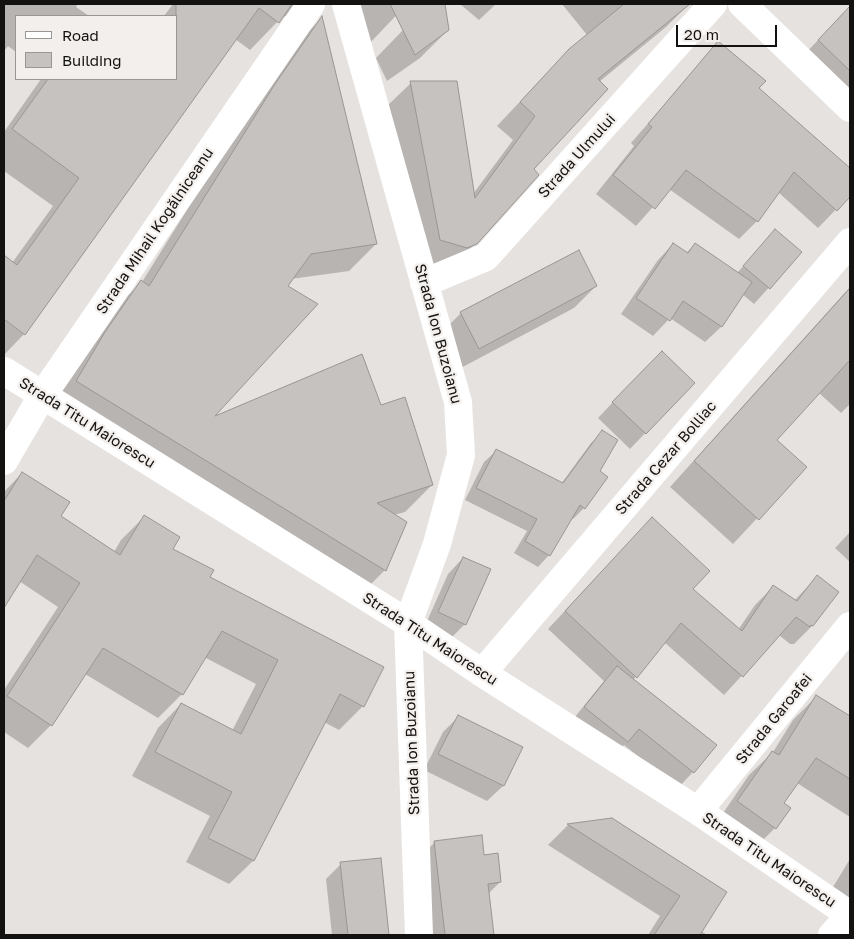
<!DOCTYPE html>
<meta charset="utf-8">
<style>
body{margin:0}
#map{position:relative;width:854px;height:939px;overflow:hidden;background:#e6e2df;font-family:"Golos Text",sans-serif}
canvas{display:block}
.frame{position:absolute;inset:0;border:5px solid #131211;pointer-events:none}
.legend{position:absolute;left:15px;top:15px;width:162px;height:65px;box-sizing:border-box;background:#f3efec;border:1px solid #999794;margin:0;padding:6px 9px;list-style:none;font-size:15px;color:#131211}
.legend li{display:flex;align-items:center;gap:10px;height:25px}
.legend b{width:25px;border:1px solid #999794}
.scale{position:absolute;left:676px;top:25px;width:101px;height:22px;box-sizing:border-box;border:2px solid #131211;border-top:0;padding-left:6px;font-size:15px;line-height:18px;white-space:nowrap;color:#131211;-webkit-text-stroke:4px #f3efec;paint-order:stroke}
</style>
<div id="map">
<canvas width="854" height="939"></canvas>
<div class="frame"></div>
<ul class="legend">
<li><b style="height:6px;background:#fff"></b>Road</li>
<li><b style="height:14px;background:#c6c2bf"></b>Building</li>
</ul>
<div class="scale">20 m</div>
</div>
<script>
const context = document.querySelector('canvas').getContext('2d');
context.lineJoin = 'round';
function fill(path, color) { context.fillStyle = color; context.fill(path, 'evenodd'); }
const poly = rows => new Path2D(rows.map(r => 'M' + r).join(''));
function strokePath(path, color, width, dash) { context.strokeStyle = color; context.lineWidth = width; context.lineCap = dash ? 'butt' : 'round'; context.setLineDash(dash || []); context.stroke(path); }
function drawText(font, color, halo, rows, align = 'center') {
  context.font = font + ' "Golos Text",sans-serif'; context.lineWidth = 4.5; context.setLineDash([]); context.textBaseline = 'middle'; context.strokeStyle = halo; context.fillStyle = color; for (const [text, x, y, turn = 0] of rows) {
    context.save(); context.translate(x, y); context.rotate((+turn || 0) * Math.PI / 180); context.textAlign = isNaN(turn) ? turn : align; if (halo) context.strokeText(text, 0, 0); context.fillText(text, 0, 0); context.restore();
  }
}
fill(poly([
 [4,4,78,4,76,7,89,16,16,16,16,52,8,46,4,51],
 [173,4,299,4,286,16,282,17,250,50,235,39,24,334,4,355,4,256,12,263,53,206,4,171,4,132,41,79,176,79,176,16,164,16],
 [350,4,407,4,369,44],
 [440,4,444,4,448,30,420,58,387,81,376,58,403,30],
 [460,4,496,4,479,20],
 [562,4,689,4,666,27,599,82,476,243,451,267,417,263,387,106,411,83,473,194,513,140,497,126,545,75,587,35],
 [850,7,850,120,794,65],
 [321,19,376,244,349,271,291,279,211,419,381,406,432,485,405,512,394,515,385,570,358,597,50,408,114,309,142,282,248,112,295,45],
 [718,43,758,89,850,169,850,195,818,228,778,192,757,221,739,239,669,189,636,226,596,194,634,146,631,143],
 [775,231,801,252,754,304,742,294,721,327,705,342,670,318,653,336,621,314,658,260,673,244,686,253,695,244,737,273],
 [596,286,574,308,457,370,439,335,461,313],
 [850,287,850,404,841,413,819,393,776,440,805,467,733,544,670,487],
 [646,367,693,383,630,449,598,418],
 [603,432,584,508,573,519,571,518,549,555,538,567,514,553,527,531,465,500,484,462,496,451,561,484,591,443],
 [22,473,60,516,114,552,121,540,144,517,171,550,209,578,363,706,339,730,324,722,253,861,229,884,186,862,210,816,132,776,158,728,181,704,232,731,256,684,204,657,182,694,158,718,85,674,51,725,28,748,4,732,4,690,58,607,19,581,4,605,4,492],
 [850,532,850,562,835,548],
 [634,537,738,630,755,605,773,587,794,601,817,577,837,593,812,626,794,644,790,644,779,635,724,695,664,642,633,680,693,772,678,788,624,745,612,756,570,723,604,681,548,629],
 [463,558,465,624,450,639,424,628,448,574],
 [816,697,850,717,850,817,797,783,782,803,775,828,752,851,715,825,749,775,773,752,793,720],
 [458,717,521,748,503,786,487,801,424,770,443,732],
 [611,819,726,892,701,931,707,935,648,935,660,916,548,845,568,825],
 [435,842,483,856,500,882,488,894,493,935,421,935,413,864],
 [380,859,388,935,332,935,326,879,341,864],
 [850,859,850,911,827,897]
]), '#0003');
const building = poly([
 [176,4,292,4,279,23,259,8,25,335,4,319,4,255,17,265,79,178,12,129,48,79,176,79,176,4],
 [390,4,445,4,449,30,415,55,390,4],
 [624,4,690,4,598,79,608,89,534,169,539,175,477,244,467,248,440,240,410,81,457,81,475,198,535,116,520,102,569,49,624,4],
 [850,6,850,71,818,40,850,6],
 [322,16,377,244,311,254,288,286,318,304,215,416,362,354,381,405,405,397,433,485,377,503,407,522,386,571,76,381,105,332,141,280,149,286,275,84,322,16],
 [718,41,766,81,759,88,850,168,850,197,837,211,794,172,758,222,686,170,655,209,613,175,652,127,648,124,718,41],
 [775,229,802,252,770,289,743,266,775,229],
 [673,243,688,253,695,243,752,282,722,327,683,301,670,321,636,298,673,243],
 [579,250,597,286,479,349,460,312,579,250],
 [850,288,850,360,777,440,807,467,759,520,694,461,850,288],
 [662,351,695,383,646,434,612,402,662,351],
 [602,430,618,440,600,471,608,477,585,509,580,505,550,556,525,541,537,519,476,488,496,449,563,483,602,430],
 [22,472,70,502,61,516,120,555,144,515,180,537,173,549,214,570,210,577,384,667,364,707,340,694,254,861,208,838,232,792,155,752,181,703,241,734,278,660,222,631,183,695,103,648,52,726,7,696,80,583,37,555,4,608,4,501,22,472],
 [652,517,710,571,693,589,742,631,773,585,797,601,817,575,839,592,813,626,811,625,810,627,796,617,743,677,681,623,637,678,565,611,652,517],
 [463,557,491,569,466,625,438,612,463,557],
 [617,666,717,745,694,773,639,729,628,742,584,707,617,666],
 [816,695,850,716,850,779,816,758,784,803,791,808,776,829,737,801,772,751,779,755,816,695],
 [458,715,523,747,504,786,438,754,458,715],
 [612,818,727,892,700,935,654,935,680,896,567,824,612,818],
 [482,835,484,855,498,853,501,882,488,884,494,935,445,935,434,841,482,835],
 [381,858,389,935,348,935,340,862,381,858]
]);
fill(building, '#c6c2bf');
strokePath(building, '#999592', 1);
strokePath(poly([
 [346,4,458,402,461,455,437,544,408,623,419,935],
 [742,4,850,108],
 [424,283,486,257,713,4],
 [4,371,408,623,482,673,698,811,850,915],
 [4,461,42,396,311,4],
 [482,673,850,242],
 [698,811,850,626],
 [832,935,850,915]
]), '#fff', 28);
drawText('15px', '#131211', '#f3efec', [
 ["Strada Ulmului",577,156,-48],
 ["Strada Mihail Kogălniceanu",155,231,-56],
 ["Strada Ion Buzoianu",438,334,75],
 ["Strada Titu Maiorescu",87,423,32],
 ["Strada Cezar Bolliac",666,458,-49],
 ["Strada Titu Maiorescu",430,639,33],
 ["Strada Garoafei",774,719,-51],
 ["Strada Ion Buzoianu",412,743,-92],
 ["Strada Titu Maiorescu",769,860,34]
]);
</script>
